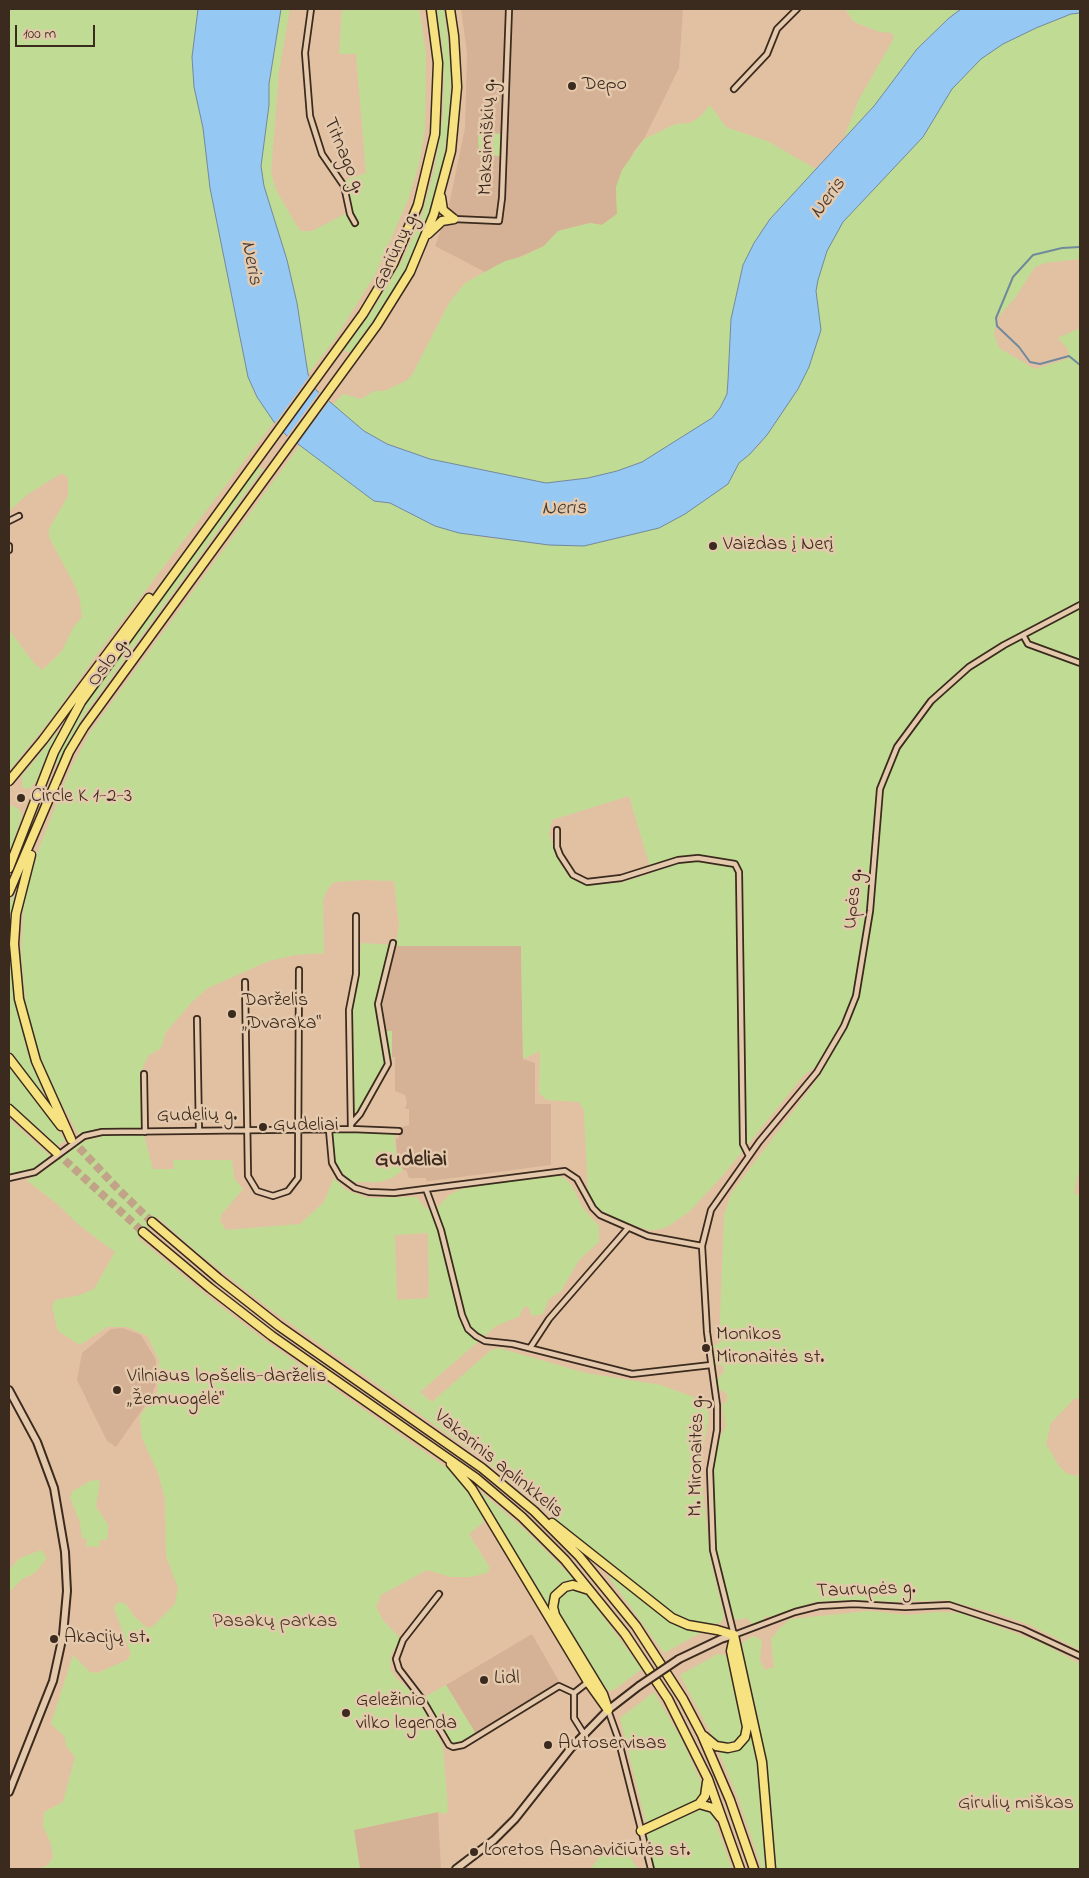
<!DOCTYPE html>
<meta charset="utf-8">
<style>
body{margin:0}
#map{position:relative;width:1089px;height:1878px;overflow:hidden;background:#e2c1a3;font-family:"Indie Flower",sans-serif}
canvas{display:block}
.frame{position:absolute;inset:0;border:10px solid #3b2a1e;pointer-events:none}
.scale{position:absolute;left:15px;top:25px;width:80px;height:22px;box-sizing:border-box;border:2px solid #3b2a1e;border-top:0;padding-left:6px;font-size:15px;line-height:18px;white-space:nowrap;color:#3b2a1e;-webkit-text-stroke:4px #e5c9ac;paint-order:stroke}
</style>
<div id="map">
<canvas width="1089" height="1878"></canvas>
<div class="frame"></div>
<div class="scale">100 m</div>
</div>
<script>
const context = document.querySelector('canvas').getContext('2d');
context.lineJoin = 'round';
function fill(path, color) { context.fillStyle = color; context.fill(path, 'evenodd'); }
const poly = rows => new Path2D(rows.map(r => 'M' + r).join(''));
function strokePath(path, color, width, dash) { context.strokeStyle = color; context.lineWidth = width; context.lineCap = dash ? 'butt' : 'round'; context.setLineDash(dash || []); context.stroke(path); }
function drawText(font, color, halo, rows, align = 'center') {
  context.font = font + ' "Indie Flower",sans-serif'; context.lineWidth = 5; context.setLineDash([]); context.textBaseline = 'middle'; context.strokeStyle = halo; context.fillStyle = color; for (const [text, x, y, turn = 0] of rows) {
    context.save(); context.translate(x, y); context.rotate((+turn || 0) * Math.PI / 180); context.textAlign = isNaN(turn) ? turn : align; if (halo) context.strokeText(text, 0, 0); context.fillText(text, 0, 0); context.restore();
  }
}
fill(poly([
 [461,9,683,9,679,68,644,139,634,151,616,187,617,214,602,225,590,223,558,231,544,246,485,272,435,246,449,205,465,128,467,53],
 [396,945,521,946,523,1059,535,1063,535,1104,551,1104,551,1165,430,1181,426,1181,426,1178,409,1178,406,1170,403,1170,397,1159,396,1139,399,1138,399,1128,409,1125,409,1109,405,1109,407,1102,405,1095,395,1091,395,1057,392,1057,392,1031,386,1031,382,1001],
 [123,1328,141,1335,156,1360,156,1384,151,1397,116,1447,107,1441,77,1380,82,1353,111,1329],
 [532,1634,560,1683,476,1734,446,1685],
 [438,1812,441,1869,360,1869,353,1830]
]), '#d5b295');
fill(poly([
 [9,9,198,9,192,57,194,87,203,128,210,188,248,377,257,397,274,422,97,654,55,714,9,771,9,630,34,663,42,670,62,651,73,628,82,617,80,600,76,588,49,537,49,529,68,496,68,478,62,473,28,494,9,511],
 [281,9,290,9,279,71,271,172,276,190,300,231,312,231,351,211,346,180,366,173,356,54,339,54,342,9,419,9,426,53,425,129,419,164,408,200,375,275,333,342,308,374,297,303,287,260,264,186,261,166,269,105,269,84],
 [436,9,444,9,451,67,450,115,442,170,428,218,410,261,382,309,350,353,344,350,375,306,403,259,423,212,435,166,443,116,444,81,442,44],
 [845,9,961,9,949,18,917,49,874,106,844,138,858,101,894,38,892,33,880,32,854,22],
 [1080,13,1080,259,1045,263,1035,267,1015,298,997,318,994,334,999,348,1035,369,1067,359,1069,354,1067,348,1058,338,1080,328,1080,1166,1074,1193,1080,1195,1080,1398,1074,1399,1051,1423,1046,1444,1059,1466,1066,1473,1075,1476,1080,1474,1080,1650,1030,1625,995,1613,945,1600,902,1602,850,1600,815,1602,771,1617,766,1616,762,1622,753,1625,747,1618,739,1620,734,1618,720,1577,714,1541,713,1466,721,1435,726,1426,722,1405,727,1401,727,1394,718,1388,717,1379,724,1372,723,1365,715,1364,714,1346,722,1341,720,1319,724,1215,732,1192,822,1073,817,1066,804,1075,725,1173,689,1212,667,1227,656,1230,648,1230,618,1220,597,1208,588,1193,584,1111,579,1102,547,1100,539,1093,540,1051,523,1059,521,946,396,946,382,1001,386,1031,392,1031,392,1057,355,1118,353,1009,359,973,361,943,396,945,399,925,394,881,363,880,334,882,327,890,323,900,324,953,295,955,269,961,208,988,192,1002,166,1032,161,1048,148,1056,143,1067,140,1076,142,1128,102,1129,79,1135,50,1083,27,1017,21,955,24,895,33,863,70,770,90,732,300,445,374,501,390,503,435,526,488,538,584,546,659,528,685,514,728,484,739,463,760,445,819,311,816,291,818,280,827,251,843,222,923,137,952,89,981,59,1003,44,1036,28,1071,14],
 [629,796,652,873,620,883,579,883,568,875,560,863,549,834,552,820],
 [710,105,726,127,767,141,816,169,770,219,743,265,731,319,727,394,720,408,712,418,642,462,617,471,588,478,546,483,430,459,386,443,364,431,332,405,343,394,361,399,374,391,384,391,406,381,412,375,449,303,465,283,505,261,521,257,544,246,558,231,590,223,602,225,617,214,616,187,622,170,644,139,676,124,690,123,701,116],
 [482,132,501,134,500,156,479,155,478,135],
 [257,466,263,469,82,718,57,766,56,760,63,741,101,679],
 [58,731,59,734,36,782,30,788,25,789,22,786,22,776],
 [9,804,19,809,22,816,9,855],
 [15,892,10,930,14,995,26,1047,46,1100,9,1050,9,904],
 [9,1062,65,1140,58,1146,9,1102],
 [9,1119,51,1157,33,1170,9,1175],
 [333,1133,394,1133,397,1159,403,1170,392,1178,380,1182,351,1182,336,1165,333,1155,332,1136],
 [108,1135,144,1135,153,1169,174,1169,173,1160,232,1160,234,1178,243,1189,221,1215,220,1221,226,1230,300,1224,324,1202,334,1178,346,1190,368,1198,416,1197,428,1210,438,1207,449,1195,461,1189,553,1174,565,1178,572,1186,583,1208,599,1226,599,1242,579,1260,561,1291,549,1299,543,1314,532,1316,528,1306,522,1309,520,1316,496,1326,420,1392,432,1402,491,1350,499,1348,586,1373,661,1385,704,1401,709,1415,702,1455,703,1493,711,1562,724,1616,722,1622,716,1624,697,1623,684,1620,666,1611,479,1456,274,1312,199,1254,157,1217,138,1238,211,1299,263,1339,457,1475,485,1517,482,1519,484,1522,469,1534,490,1568,487,1573,470,1577,451,1577,427,1570,381,1595,376,1607,383,1620,401,1639,391,1655,390,1669,396,1678,416,1696,443,1746,448,1811,445,1814,438,1812,354,1830,360,1869,39,1869,48,1865,53,1857,51,1844,43,1826,44,1812,63,1802,75,1757,66,1746,65,1737,51,1724,73,1655,90,1672,97,1673,127,1660,131,1654,114,1609,116,1604,120,1602,126,1604,134,1616,147,1628,152,1627,175,1604,178,1588,166,1556,165,1499,158,1473,142,1438,140,1416,158,1391,159,1360,147,1336,128,1327,107,1327,80,1345,58,1331,52,1307,55,1300,80,1295,94,1289,115,1252,79,1225,55,1202,26,1180,37,1176,84,1141],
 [428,1233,429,1298,397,1300,395,1235],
 [100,1480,96,1507,108,1524,108,1536,106,1540,100,1540,99,1547,86,1546,87,1539,95,1540,82,1538,80,1523,70,1497,73,1491,90,1481],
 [475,1487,522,1527,577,1582,557,1589,552,1596,549,1611],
 [41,1550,47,1558,36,1572,21,1580,9,1592,9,1570,20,1558],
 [607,1575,623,1584,669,1621,704,1631,664,1653],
 [574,1589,582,1591,591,1600,642,1669,614,1690,610,1691,602,1687,558,1612,557,1603,560,1595,567,1590],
 [869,1611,908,1615,936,1612,962,1613,1042,1643,1080,1664,1080,1869,773,1869,768,1777,742,1646,743,1642,753,1636,762,1640,760,1660,765,1670,774,1667,771,1639,779,1629,790,1619],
 [718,1654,725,1655,730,1661,744,1729,740,1737,728,1744,715,1741,680,1675],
 [446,1685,476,1734,456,1745,451,1744,423,1698],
 [654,1692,682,1740,704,1789,699,1800,650,1824,646,1823,620,1718],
 [751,1729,758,1760,763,1803,766,1869,762,1869,738,1798,718,1750,732,1751,741,1747,748,1739],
 [700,1810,707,1811,713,1816,732,1869,654,1869,646,1842,648,1834,655,1828],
 [606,1846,624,1848,638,1869,591,1869]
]), '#c0dc94');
const water = poly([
 [198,9,281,9,269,84,269,105,261,166,264,186,287,260,297,303,308,374,316,390,364,431,387,444,430,459,546,483,588,478,617,471,642,462,712,418,720,408,727,394,728,380,731,319,743,265,754,243,770,219,874,106,917,49,949,18,961,9,1080,9,1080,13,1071,14,1036,28,1003,44,981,59,952,89,923,137,843,222,827,251,818,280,816,291,821,330,809,367,798,389,767,435,750,454,739,463,728,484,685,514,659,528,584,546,549,545,459,533,435,526,390,503,374,501,286,435,274,422,257,397,248,377,210,188,203,128,194,87,192,57,198,9]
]);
fill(water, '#95c8f2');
strokePath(water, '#71899d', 1);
fill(poly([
 [311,374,317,387,282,434,273,426],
 [320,391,330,400,296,445,286,438]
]), '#e2c1a3');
strokePath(poly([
 [1080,247,1062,248,1033,255,1013,277,996,318,997,326,1019,347,1030,362,1040,364,1069,356,1080,365]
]), '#71899d', 2);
strokePath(poly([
 [71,1139,118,1189,152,1222],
 [56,1152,143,1232]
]), '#c1a388', 8, [8, 4]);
const street = poly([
 [311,9,305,53,310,116,322,154,344,186,350,214,355,223],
 [734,89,767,54,777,29,797,9],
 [454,219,499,221,502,198,509,9],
 [9,521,19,516],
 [9,546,9,550],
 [1080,605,1004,645,969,667,931,701,897,747,880,789,870,911,856,996,844,1026,817,1072,759,1142,711,1210,702,1246,707,1332,717,1405,717,1430,710,1470,713,1550,734,1635,795,1612,819,1606,854,1604,905,1607,949,1605,1022,1629,1080,1656],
 [1023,635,1028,644,1080,663],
 [557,830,557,847,560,855,573,875,587,882,621,878,678,860,698,858,735,864,739,872,743,1144,749,1156],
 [245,982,248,1176,257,1191,273,1196,288,1191,298,1178,299,970],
 [197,1019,199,1131],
 [144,1074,145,1132],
 [351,1124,360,1114,388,1064,378,1004,393,943],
 [351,1129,349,1010,356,974,356,916],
 [329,1130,332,1163,340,1177,355,1188,369,1192,394,1193,565,1171,577,1179,593,1208,600,1215,648,1236,702,1246],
 [9,1178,35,1172,84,1136,102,1132,351,1129,399,1131],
 [426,1189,441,1230,462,1315,468,1329,476,1336,485,1341,513,1344,632,1374,711,1365],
 [530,1348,549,1319,628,1228],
 [439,1594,403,1640,396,1659,399,1669,422,1699,449,1745,453,1747,463,1745,559,1686,574,1693],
 [608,1710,618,1738,651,1869],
 [584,1734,574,1718,574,1693,588,1682]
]);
const secondary = poly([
 [9,1390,37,1442,54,1488,65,1552,67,1591,63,1635,53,1681,9,1792],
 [679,1659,721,1639,734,1635],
 [456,1869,494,1840,515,1819,571,1748,608,1710,639,1686]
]);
const highway = poly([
 [441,197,443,210,454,219],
 [428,234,442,221,454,219],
 [9,781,43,740,149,598],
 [31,855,16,914,14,944,19,999,36,1061,71,1139],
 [9,868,54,752,81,702,363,314,393,264,418,205,435,134,438,63,431,9],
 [9,892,69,752,84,727,377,325,410,272,434,214,451,151,457,87,454,36,450,9],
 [9,1058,61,1126],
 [9,1109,56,1152],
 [152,1222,219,1279,279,1326,482,1468,534,1511,579,1556,636,1626,683,1699,702,1735,730,1800,754,1869],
 [143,1232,210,1288,272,1336,476,1478,522,1517,565,1560,625,1634,668,1699,708,1779,740,1869],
 [451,1464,472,1489,588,1682,608,1710],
 [552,1523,672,1618,688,1625,717,1630,734,1635],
 [589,1590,573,1585,565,1587,555,1596,553,1607,555,1615,603,1694,607,1706],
 [734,1635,762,1762,771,1869],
 [704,1736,716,1746,728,1748,737,1746,745,1737,747,1727,731,1651,734,1637],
 [699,1804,713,1808,721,1818],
 [641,1831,699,1804,705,1796,707,1782]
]);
strokePath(street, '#3b2a1e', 8);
strokePath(secondary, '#3b2a1e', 10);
strokePath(highway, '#3b2a1e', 11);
strokePath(street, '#e5c9ac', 4.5);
strokePath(secondary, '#e5c9ac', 6);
strokePath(highway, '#f7e281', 8);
const secondaryBridge = poly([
 [639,1686,679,1659]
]);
strokePath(secondaryBridge, '#3b2a1e', 10, []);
strokePath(secondaryBridge, '#e5c9ac', 6);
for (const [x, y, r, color] of [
 [572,86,5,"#3b2a1e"],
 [713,546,5,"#3b2a1e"],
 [21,798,5,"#3b2a1e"],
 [232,1014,5,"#3b2a1e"],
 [263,1127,5,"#3b2a1e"],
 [706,1348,5,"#3b2a1e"],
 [117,1390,5,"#3b2a1e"],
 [54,1639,5,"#3b2a1e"],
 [484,1680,5,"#3b2a1e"],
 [346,1713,5,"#3b2a1e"],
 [548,1745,5,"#3b2a1e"],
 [474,1852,5,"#3b2a1e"]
]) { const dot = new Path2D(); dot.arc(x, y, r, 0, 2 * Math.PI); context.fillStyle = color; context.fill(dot); strokePath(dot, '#e5c9ac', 2); }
drawText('20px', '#3b2a1e', '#e5c9ac', [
 ["Depo",582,86],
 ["Vaizdas į Nerį",723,546],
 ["Circle K 1-2-3",31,798],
 ["Darželis",242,1002],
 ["„Dvaraka“",242,1025],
 ["Gudeliai",273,1127],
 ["Monikos",716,1336],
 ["Mironaitės st.",716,1359],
 ["Vilniaus lopšelis-darželis",127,1378],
 ["„Žemuogėlė“",127,1401],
 ["Akacijų st.",64,1639],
 ["Lidl",494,1680],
 ["Geležinio",356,1702],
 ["vilko legenda",356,1725],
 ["Autoservisas",558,1745],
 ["Loretos Asanavičiūtės st.",484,1852]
], 'left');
drawText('20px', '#3b2a1e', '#e5c9ac', [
 ["Maksimiškių g.",489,137,-88],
 ["Titnago g.",343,156,67],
 ["Gariūnų g.",397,251,-65],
 ["Oslo g.",109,663,-54],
 ["Upės g.",855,899,-84],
 ["Gudelių g.",197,1117,-1],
 ["M. Mironaitės g.",698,1456,-89],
 ["Vakarinis aplinkkelis",498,1465,39],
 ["Taurupės g.",866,1591,-2]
]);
drawText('20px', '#483c2a', '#e5c9ac', [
 ["Pasakų parkas",275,1623],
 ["Girulių miškas",1016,1805]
]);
drawText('italic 21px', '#443a33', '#e5c9ac', [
 ["Neris",829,199,-53],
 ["Neris",250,263,79],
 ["Neris",564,510,-1]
]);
drawText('bold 22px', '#3b2a1e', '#e5c9ac', [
 ["Gudeliai",411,1161]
]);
</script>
